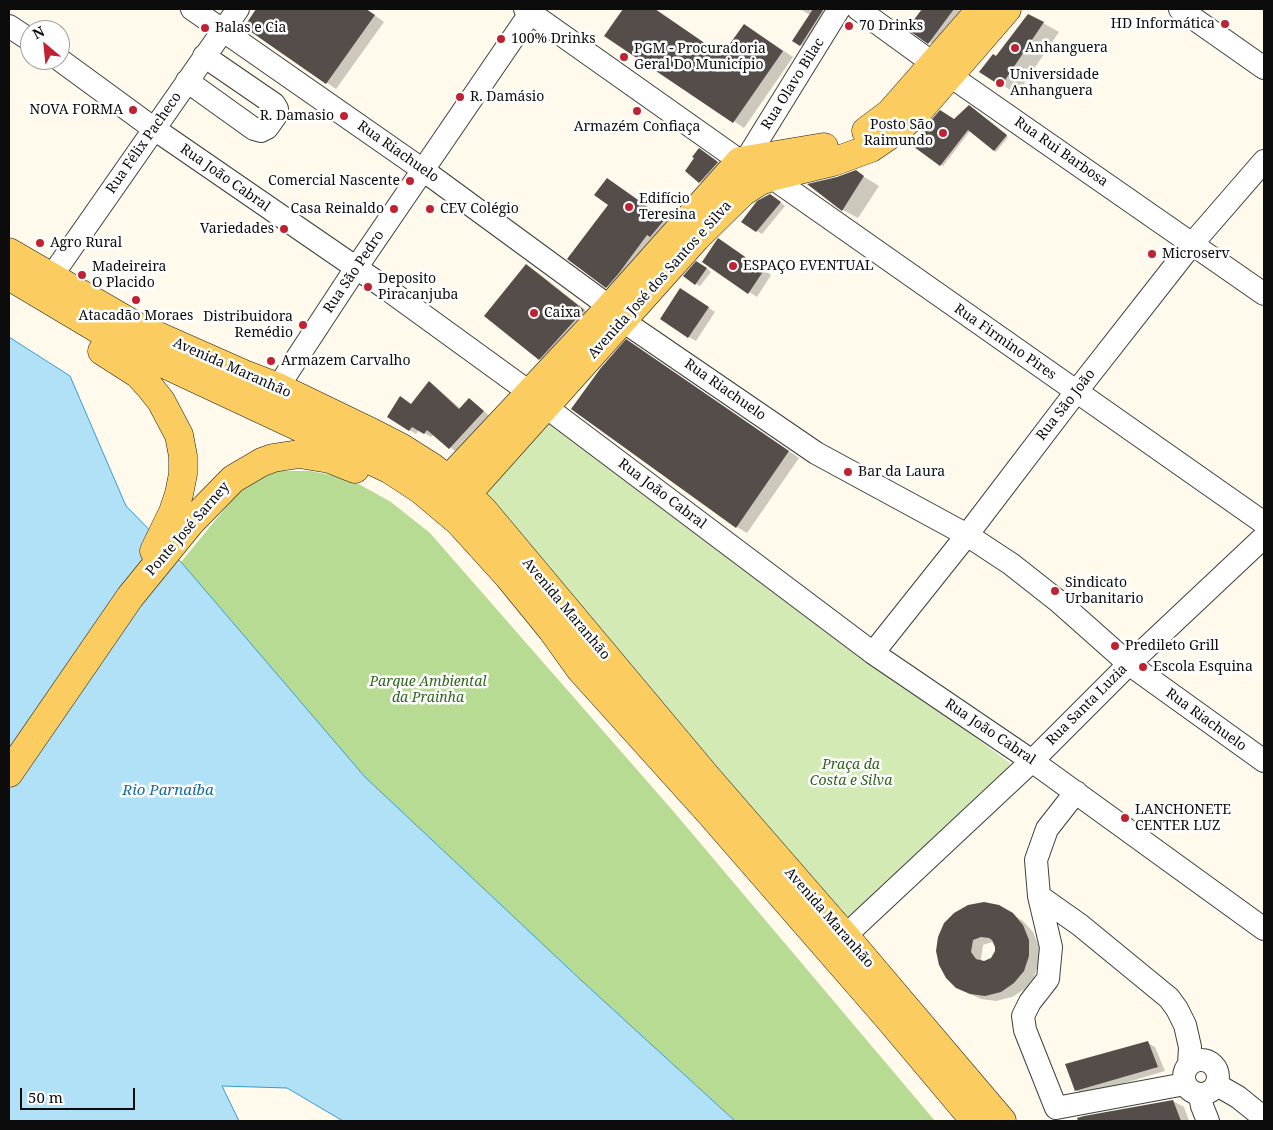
<!DOCTYPE html>
<meta charset="utf-8">
<style>
body{margin:0}
#map{position:relative;width:1273px;height:1130px;overflow:hidden;background:#fffaec;font-family:"Noto Serif",serif}
canvas{display:block}
.frame{position:absolute;inset:0;border:10px solid #0c0c0c;pointer-events:none}
.north{position:absolute;left:20px;top:20px;width:50px;height:50px;box-sizing:border-box;background:#fff;border:1px solid #9e9e9e;border-radius:50%;rotate:332deg;font-size:14px;font-weight:700;line-height:20px;text-align:center;color:#0c0c0c}
.north::after{content:'';display:block;margin:auto;width:18px;height:22px;background:#bf2233;clip-path:polygon(50% 0,100% 100%,50% 72%,0 100%)}
.scale{position:absolute;left:20px;top:1088px;width:115px;height:22px;box-sizing:border-box;border:2px solid #0c0c0c;border-top:0;padding-left:6px;font-size:15px;line-height:18px;white-space:nowrap;color:#0c0c0c;-webkit-text-stroke:4px #fff;paint-order:stroke}
</style>
<div id="map">
<canvas width="1273" height="1130"></canvas>
<div class="frame"></div>
<div class="north">N</div>
<div class="scale">50 m</div>
</div>
<script>
const context = document.querySelector('canvas').getContext('2d');
context.lineJoin = 'round';
function fill(path, color) { context.fillStyle = color; context.fill(path, 'evenodd'); }
const poly = rows => new Path2D(rows.map(r => 'M' + r).join(''));
function strokePath(path, color, width, dash) { context.strokeStyle = color; context.lineWidth = width; context.lineCap = dash ? 'butt' : 'round'; context.setLineDash(dash || []); context.stroke(path); }
function drawText(font, color, halo, rows, align = 'center') {
  context.font = font + ' "Noto Serif",serif'; context.lineWidth = 5; context.setLineDash([]); context.textBaseline = 'middle'; context.strokeStyle = halo; context.fillStyle = color; for (const [text, x, y, turn = 0] of rows) {
    context.save(); context.translate(x, y); context.rotate((+turn || 0) * Math.PI / 180); context.textAlign = isNaN(turn) ? turn : align; if (halo) context.strokeText(text, 0, 0); context.fillText(text, 0, 0); context.restore();
  }
}
fill(poly([
 [549,418,1011,764,844,922,476,496]
]), '#d4eab5');
fill(poly([
 [275,471,310,471,348,478,391,502,430,533,674,812,935,1121,735,1121,583,982,365,777,181,562,241,489]
]), '#b8db94');
const water = poly([
 [9,337,70,376,126,506,181,562,365,777,583,982,735,1121,343,1121,287,1088,222,1086,239,1121,9,1121,9,337]
]);
fill(water, '#b0e1f7');
strokePath(water, '#359bd0', 1);
fill(poly([
 [258,9,366,9,384,22,336,89,245,26],
 [625,9,655,9,722,55,754,31,793,57,744,128,606,35],
 [800,9,818,9,824,12,803,46,794,41,810,15],
 [923,9,969,9,935,46,909,28],
 [1029,15,1059,32,1017,94,981,72,996,58],
 [971,107,1008,137,996,152,970,131,943,166,912,144,954,121],
 [704,152,722,165,705,185,686,171],
 [856,172,879,186,858,218,843,210,810,185],
 [617,186,674,226,617,293,607,287,609,205],
 [775,198,785,206,762,234,742,222],
 [726,244,771,275,757,297,703,262],
 [702,265,711,272,700,286,696,284],
 [527,266,537,272,593,316,550,365,540,359],
 [688,294,715,312,696,341,689,337],
 [637,347,799,458,747,533,737,527],
 [430,383,436,387,461,409,470,400,490,416,456,452,434,434,431,437,419,430,416,434,388,417,412,405],
 [999,906,1023,921,1033,932,1039,947,1039,962,1034,977,1025,989,1012,997,996,1001,981,999,968,993,940,965],
 [992,942,994,942,996,951,992,959,984,962,981,959,983,945],
 [1148,1043,1155,1047,1165,1071,1084,1095,1076,1090],
 [1173,1101,1184,1107,1189,1121,1087,1121,1086,1117]
]), '#0003');
fill(poly([
 [256,9,366,9,375,15,326,84,244,27],
 [623,9,655,9,722,55,744,24,783,51,733,123,604,36],
 [813,9,823,10,800,46,792,41],
 [922,9,954,9,928,44,907,29],
 [1028,14,1044,22,1001,86,979,72,993,54,996,56],
 [969,105,1007,135,994,151,968,130,940,166,910,144,940,110,954,119],
 [699,148,718,162,699,183,685,171,694,158,692,157],
 [856,170,864,176,842,211,807,184,837,177],
 [607,178,665,219,650,237,647,235,619,273,606,288,567,259,608,205,594,195],
 [770,194,781,202,756,232,741,222,757,201],
 [718,238,764,270,748,294,702,262],
 [696,261,707,268,695,285,683,276],
 [526,264,584,310,539,360,484,316],
 [680,288,709,307,688,338,660,319],
 [626,339,789,451,736,528,571,409,600,369],
 [429,381,459,409,469,398,484,411,449,449,427,430,424,434,412,427,409,431,387,417,400,396,411,404],
 [984,902,999,905,1013,913,1023,925,1029,940,1029,956,1024,971,1014,983,1001,992,985,996,970,994,956,988,946,978,939,965,936,951,938,937,944,923,954,913,968,905],
 [981,937,989,938,992,940,995,947,995,951,991,958,984,961,976,959,971,952,973,940],
 [1148,1041,1158,1067,1075,1091,1065,1064],
 [1173,1100,1181,1121,1078,1121,1077,1118,1084,1116]
]), '#554d49');
const minor = poly([
 [192,9,423,170,610,307,623,321,816,453,967,535,1011,564,1058,601,1129,664,1264,761],
 [525,9,740,161],
 [858,9,949,75,1264,294],
 [1180,9,1264,68],
 [9,26,30,40],
 [60,60,153,128,387,289,529,392,546,407,873,653,1032,761,1264,929],
 [187,81,254,129,261,131,267,128,277,114,277,109,274,104,204,56],
 [747,158,839,9],
 [771,177,1264,523],
 [51,277,238,9],
 [278,387,356,268,533,9],
 [873,653,967,535,1076,392,1192,244,1264,161],
 [1076,792,1047,829,1036,860,1039,896,1051,947,1048,979,1030,1002,1023,1016,1025,1030,1056,1108,1185,1084],
 [1039,896,1080,925,1169,998,1177,1009,1185,1025,1190,1047,1189,1065],
 [845,936,1032,761,1129,664,1264,537],
 '1184 1077a17 17 0 1 1 34 0a17 17 0 1 1-34 0Z',
 [1217,1085,1238,1097,1264,1118],
 [1200,1095,1202,1106,1208,1121]
]);
const major = poly([
 [866,131,890,113,981,9],
 [9,252,140,328,244,374,278,387,367,430,402,448,432,467,467,494,484,511,706,776,845,936,1002,1121],
 [9,276,128,347,389,469,421,490,459,522,508,576,552,630,580,669,709,812,890,1020,975,1121],
 [102,351,138,374,149,386,161,401,179,435,183,456,183,474,179,494,173,512,154,551],
 [448,496,467,494,696,238,743,192,760,181,771,177,833,162,871,148,893,133,916,114,1007,9],
 [453,499,448,480,610,307,740,161,824,147],
 [9,773,130,597,191,522,233,479,262,462,273,458,299,454,330,459,355,469]
]);
strokePath(minor, '#3f3f3f', 24);
strokePath(major, '#1d1d1d', 29);
strokePath(minor, '#fff', 22);
strokePath(major, '#fbcc60', 28);
for (const [x, y, r, color] of [
 [1225,24,5,"#bf2233"],
 [849,26,5,"#bf2233"],
 [205,28,5,"#bf2233"],
 [501,39,5,"#bf2233"],
 [1015,48,5,"#bf2233"],
 [624,57,5,"#bf2233"],
 [1000,83,5,"#bf2233"],
 [460,97,5,"#bf2233"],
 [133,110,5,"#bf2233"],
 [637,111,5,"#bf2233"],
 [344,116,5,"#bf2233"],
 [943,133,5,"#bf2233"],
 [410,181,5,"#bf2233"],
 [629,207,5,"#bf2233"],
 [394,209,5,"#bf2233"],
 [430,209,5,"#bf2233"],
 [284,229,5,"#bf2233"],
 [40,243,5,"#bf2233"],
 [1152,254,5,"#bf2233"],
 [733,266,5,"#bf2233"],
 [82,275,5,"#bf2233"],
 [368,287,5,"#bf2233"],
 [136,300,5,"#bf2233"],
 [534,313,5,"#bf2233"],
 [303,325,5,"#bf2233"],
 [271,361,5,"#bf2233"],
 [848,472,5,"#bf2233"],
 [1055,591,5,"#bf2233"],
 [1115,646,5,"#bf2233"],
 [1143,667,5,"#bf2233"],
 [1125,818,5,"#bf2233"]
]) { const dot = new Path2D(); dot.arc(x, y, r, 0, 2 * Math.PI); context.fillStyle = color; context.fill(dot); strokePath(dot, '#fff', 2); }
drawText('14px', '#0c0c0c', '#fff', [
 ["HD Informática",1215,24,"right"],
 ["70 Drinks",859,26],
 ["Balas e Cia",215,28],
 ["100% Drinks",511,39],
 ["Anhanguera",1025,48],
 ["PGM - Procuradoria",634,49],
 ["Geral Do Município",634,65],
 ["Universidade",1010,75],
 ["Anhanguera",1010,91],
 ["R. Damásio",470,97],
 ["NOVA FORMA",123,110,"right"],
 ["R. Damasio",334,116,"right"],
 ["Posto São",933,125,"right"],
 ["Raimundo",933,141,"right"],
 ["Armazém Confiaça",637,127,"center"],
 ["Comercial Nascente",400,181,"right"],
 ["Edifício",639,199],
 ["Teresina",639,215],
 ["Casa Reinaldo",384,209,"right"],
 ["CEV Colégio",440,209],
 ["Variedades",274,229,"right"],
 ["Agro Rural",50,243],
 ["Microserv",1162,254],
 ["ESPAÇO EVENTUAL",743,266],
 ["Madeireira",92,267],
 ["O Placido",92,283],
 ["Deposito",378,279],
 ["Piracanjuba",378,295],
 ["Caixa",544,313],
 ["Atacadão Moraes",136,316,"center"],
 ["Distribuidora",293,317,"right"],
 ["Remédio",293,333,"right"],
 ["Armazem Carvalho",281,361],
 ["Bar da Laura",858,472],
 ["Sindicato",1065,583],
 ["Urbanitario",1065,599],
 ["Predileto Grill",1125,646],
 ["Escola Esquina",1153,667],
 ["LANCHONETE",1135,810],
 ["CENTER LUZ",1135,826]
], 'left');
drawText('14px', '#0c0c0c', '#fff', [
 ["Rua Olavo Bilac",793,84,-58],
 ["Rua Félix Pacheco",144,143,-55],
 ["Rua Riachuelo",398,152,35],
 ["Rua Rui Barbosa",1061,152,35],
 ["Rua João Cabral",225,178,35],
 ["Rua São Pedro",354,272,-56],
 ["Avenida José dos Santos e Silva",660,280,-48],
 ["Rua Firmino Pires",1005,342,35],
 ["Avenida Maranhão",232,368,24],
 ["Rua Riachuelo",725,390,35],
 ["Rua São João",1066,405,-52],
 ["Rua João Cabral",662,494,37],
 ["Ponte José Sarney",188,529,-49],
 ["Avenida Maranhão",566,609,50],
 ["Rua Santa Luzia",1087,705,-45],
 ["Rua Riachuelo",1206,720,36],
 ["Rua João Cabral",990,732,34],
 ["Avenida Maranhão",829,918,49]
]);
drawText('italic 14px', '#2f651c', '#fff', [
 ["Parque Ambiental",428,682],
 ["da Prainha",428,698],
 ["Praça da",851,765],
 ["Costa e Silva",851,781]
]);
drawText('italic 15px', '#146ba0', '#fff', [
 ["Rio Parnaíba",168,791]
]);
</script>
